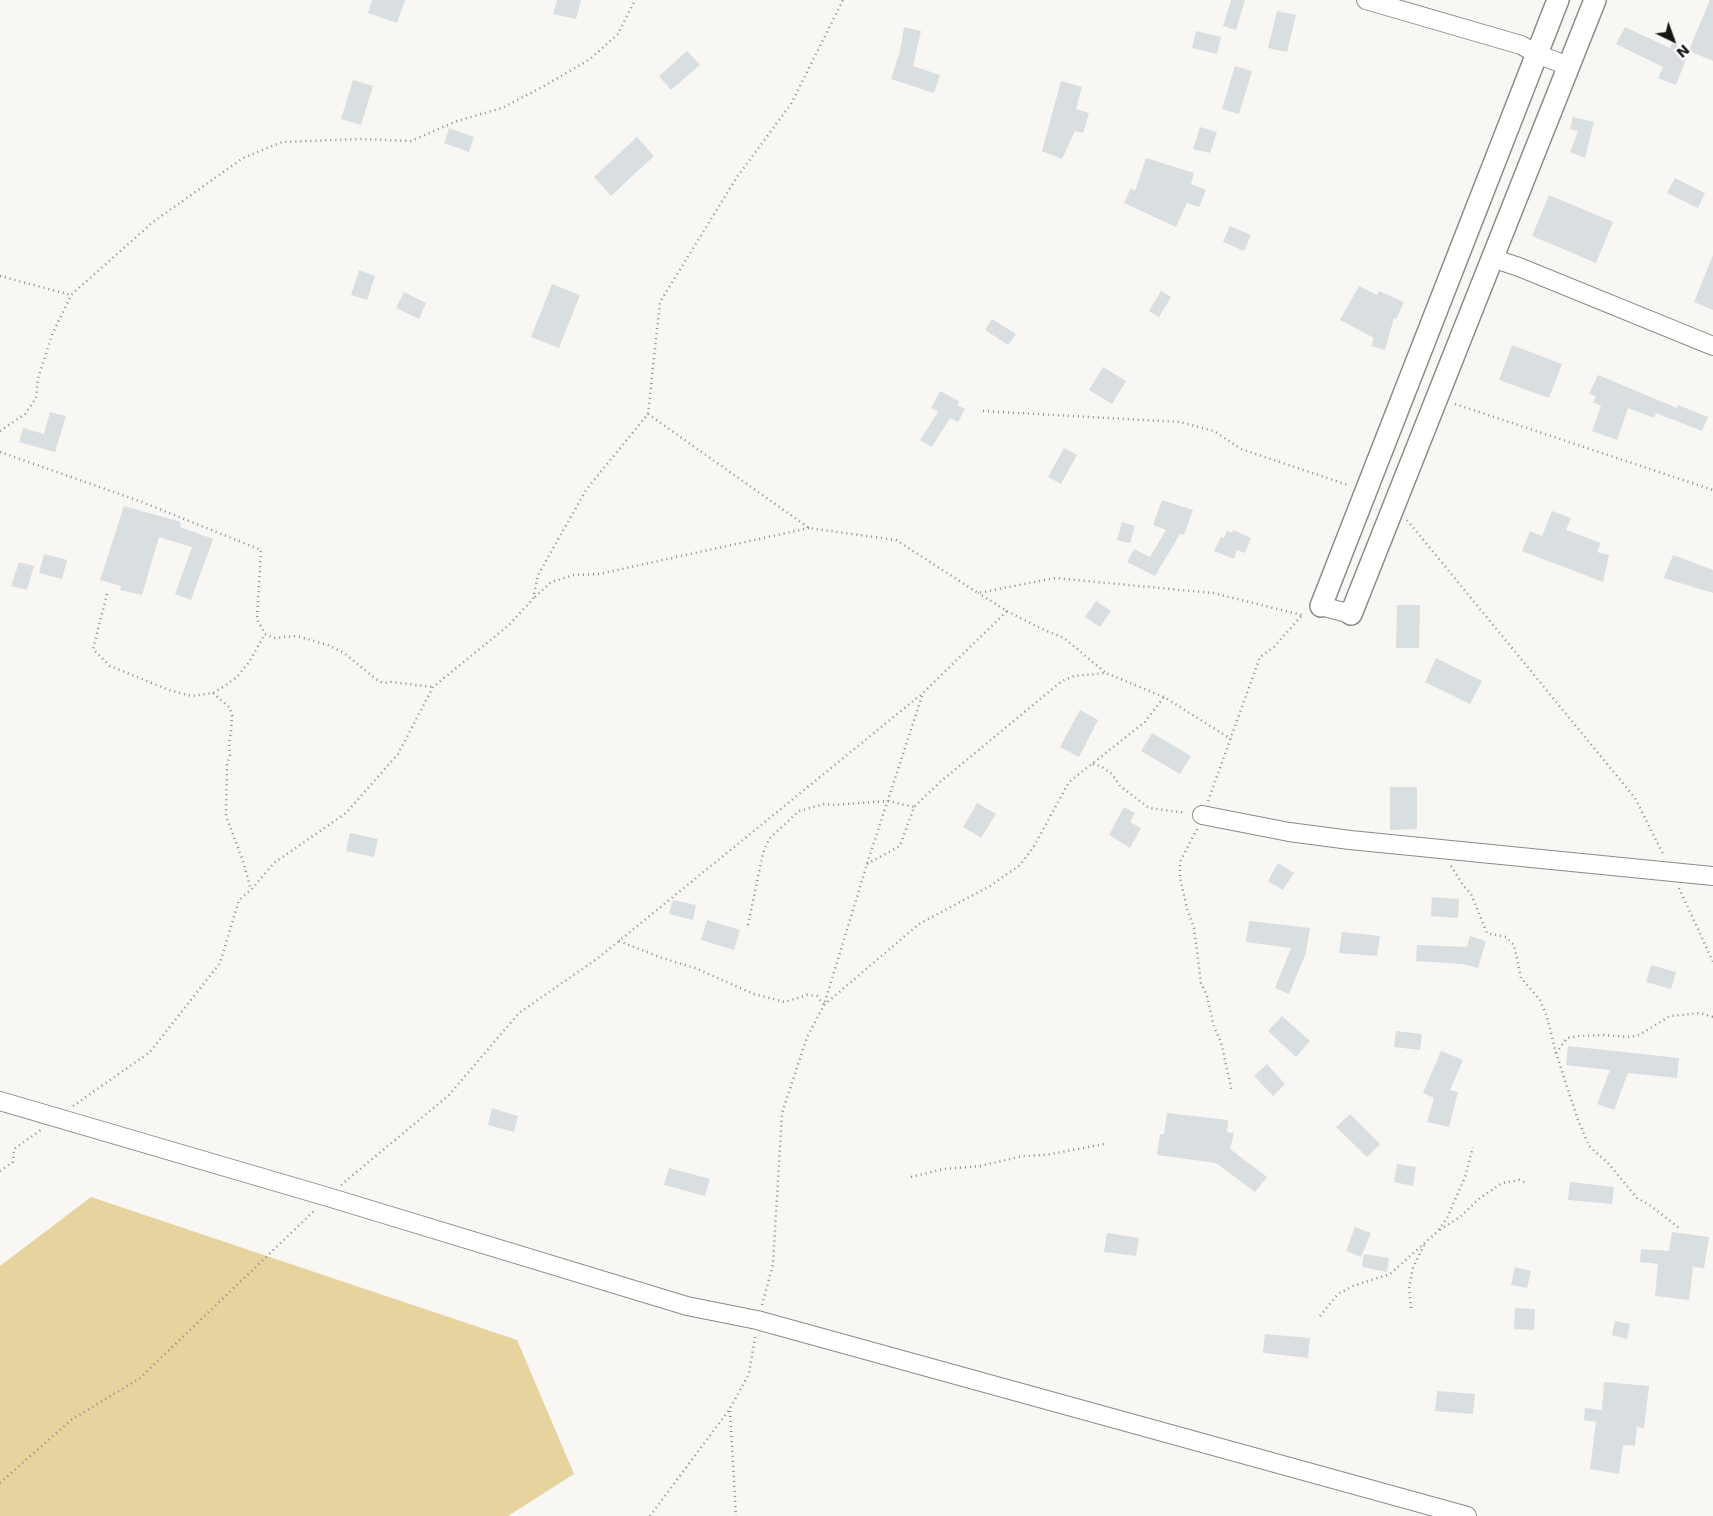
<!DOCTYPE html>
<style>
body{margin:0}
#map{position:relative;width:1713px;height:1516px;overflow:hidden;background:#f9f7f3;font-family:"DejaVu Sans",sans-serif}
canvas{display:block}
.north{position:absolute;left:1648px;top:15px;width:50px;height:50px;-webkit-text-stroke:4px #fff;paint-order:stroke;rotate:138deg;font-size:14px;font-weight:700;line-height:20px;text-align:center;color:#171615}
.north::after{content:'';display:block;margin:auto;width:18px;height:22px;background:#171615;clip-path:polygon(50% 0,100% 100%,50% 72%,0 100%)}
</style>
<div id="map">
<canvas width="1713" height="1516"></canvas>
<div class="north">N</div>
</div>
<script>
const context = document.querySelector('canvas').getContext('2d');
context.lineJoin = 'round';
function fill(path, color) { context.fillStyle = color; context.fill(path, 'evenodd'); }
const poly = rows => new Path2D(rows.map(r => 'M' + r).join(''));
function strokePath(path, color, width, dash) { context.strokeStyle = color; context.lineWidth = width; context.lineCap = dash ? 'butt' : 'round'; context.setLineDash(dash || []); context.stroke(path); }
fill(poly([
 [91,1197,517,1340,574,1474,508,1516,0,1516,0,1266]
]), '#e7d39d');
fill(poly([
 [372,0,405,0,397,23,368,13],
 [557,0,581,0,576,19,553,14],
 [1231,0,1245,0,1236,30,1223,26],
 [1710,0,1713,0,1713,61,1689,51,1676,85,1658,78,1663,67,1616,44,1625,27,1670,48,1672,43,1689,50],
 [1277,11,1296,15,1287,52,1268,48],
 [904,27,921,31,913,66,940,75,934,93,891,79,900,51],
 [1196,31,1221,37,1217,54,1192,48],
 [687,51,700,65,671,90,659,76],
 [1235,66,1252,71,1239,114,1222,109],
 [353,80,373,86,361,125,341,119],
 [1061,81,1082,87,1076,109,1089,113,1083,133,1075,131,1062,159,1042,151],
 [1573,117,1594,122,1585,158,1570,152,1578,131,1570,129],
 [1200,127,1217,132,1210,153,1193,149],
 [449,128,474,137,469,152,444,143],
 [637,137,654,156,611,196,594,177],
 [1146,158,1194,173,1191,184,1206,190,1199,207,1187,203,1176,227,1124,203,1131,188,1135,191],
 [1675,178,1705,193,1698,208,1667,193],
 [1549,195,1613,222,1596,263,1532,236],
 [1230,226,1251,235,1244,251,1223,242],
 [1713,255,1713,310,1694,302],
 [359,270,375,276,367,300,351,295],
 [552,284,580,295,559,348,531,337],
 [1359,286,1377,295,1379,291,1404,302,1396,319,1394,318,1385,350,1371,346,1374,338,1340,320],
 [1161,291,1171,297,1159,317,1149,311],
 [404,292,426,303,419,319,396,308],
 [992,319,1016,334,1008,345,985,330],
 [1512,345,1562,364,1549,398,1499,380],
 [1103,367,1126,381,1112,404,1089,390],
 [1598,375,1677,408,1678,405,1708,417,1702,431,1656,413,1654,418,1628,408,1617,440,1592,431,1601,406,1593,402,1596,396,1589,394],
 [940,391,959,401,957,405,965,409,958,422,950,418,932,447,920,440,938,412,931,408],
 [50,412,66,416,55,452,19,442,23,428,44,434],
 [1064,448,1077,455,1061,484,1048,477],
 [1162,500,1193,510,1184,535,1180,534,1155,576,1127,562,1134,549,1150,557,1166,530,1153,525],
 [124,506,181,522,180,527,213,539,191,600,175,594,192,547,159,537,142,595,120,590,121,586,100,580],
 [1552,511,1571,518,1566,530,1601,543,1597,552,1609,555,1603,582,1522,551,1530,531,1542,536],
 [1122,522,1135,526,1130,543,1117,540],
 [1233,530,1251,538,1245,553,1237,550,1234,559,1214,551,1221,537,1224,538,1227,531,1232,533],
 [44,554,67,560,62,579,39,573],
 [1673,555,1713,570,1713,593,1664,578],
 [19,562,34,566,27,590,11,586],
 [1096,601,1111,611,1100,627,1085,617],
 [1397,605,1420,605,1419,648,1396,648],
 [1436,658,1482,681,1470,704,1425,682],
 [1080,710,1098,720,1079,757,1060,747],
 [1152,733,1191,756,1180,774,1141,751],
 [1390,787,1417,787,1417,829,1390,830],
 [977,803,996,814,981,838,963,827],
 [1124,807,1135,813,1130,822,1141,828,1130,848,1109,835],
 [350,833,378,839,374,857,346,851],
 [1278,863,1294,873,1283,890,1268,881],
 [1432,897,1459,899,1458,918,1431,916],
 [673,900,696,905,693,920,669,914],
 [707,920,740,930,734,950,701,940],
 [1249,921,1310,928,1306,953,1289,994,1275,988,1291,948,1246,942],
 [1342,932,1380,936,1377,956,1339,953],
 [1470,936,1486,941,1478,968,1462,964,1416,961,1417,945,1467,947],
 [1651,965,1676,972,1671,989,1646,982],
 [1282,1016,1310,1041,1296,1057,1268,1031],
 [1396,1031,1422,1034,1420,1050,1394,1047],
 [1568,1046,1679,1058,1677,1078,1628,1073,1614,1110,1597,1104,1610,1070,1566,1065],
 [1441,1051,1463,1060,1450,1090,1458,1092,1449,1127,1427,1122,1434,1098,1423,1093],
 [1267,1064,1285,1084,1273,1096,1254,1076],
 [492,1108,518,1116,514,1132,488,1125],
 [1167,1113,1228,1120,1227,1132,1234,1133,1230,1149,1267,1177,1255,1192,1216,1163,1157,1155,1160,1134,1164,1134],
 [1350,1114,1380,1144,1367,1157,1336,1127],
 [1397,1164,1416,1167,1413,1186,1394,1182],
 [669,1168,710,1179,705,1196,664,1185],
 [1570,1182,1614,1187,1612,1204,1568,1200],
 [1355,1227,1371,1233,1361,1257,1346,1251],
 [1672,1232,1709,1237,1704,1268,1693,1267,1689,1300,1655,1296,1658,1264,1640,1262,1641,1249,1669,1251],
 [1107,1233,1139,1238,1136,1256,1104,1252],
 [1364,1254,1389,1258,1387,1272,1362,1267],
 [1515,1267,1531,1271,1527,1288,1511,1285],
 [1515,1308,1535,1309,1534,1330,1514,1329],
 [1615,1321,1630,1324,1627,1339,1612,1335],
 [1265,1334,1310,1338,1308,1358,1263,1353],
 [1604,1382,1649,1386,1644,1428,1637,1427,1635,1446,1623,1445,1619,1474,1590,1469,1596,1422,1584,1420,1585,1408,1602,1410],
 [1437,1391,1475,1394,1473,1414,1435,1411]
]), '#d9dee0');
const minor = poly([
 [1366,0,1521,45,1537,54,1568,66],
 [1492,258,1519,267,1713,346],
 [1321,606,1351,614],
 [1202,815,1289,832,1350,840,1713,876],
 [0,1101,328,1197,687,1306,757,1320,1467,1516]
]);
const tertiary = poly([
 [1321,606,1558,0],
 [1351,614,1595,0]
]);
strokePath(minor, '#8c8b87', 20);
strokePath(tertiary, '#8c8b87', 24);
strokePath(poly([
 [0,276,71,295],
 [1455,404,1713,490],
 [983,411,1180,422,1214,431,1241,449,1348,485],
 [648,414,809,528,896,540,978,593,1055,578,1213,593,1302,615],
 [0,431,25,414,36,398,38,378,52,335,71,295,153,222,243,158,282,142,361,139,411,141,457,121,502,108,546,85,590,59,618,34,635,0],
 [0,452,142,502,261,550,257,619,265,634,274,638,297,636,328,645,344,653,376,679,383,683,391,682,433,687],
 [1407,520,1635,798,1663,854],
 [107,594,93,649,110,666,169,690,192,696,213,693,223,687,237,677,249,662,265,634],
 [535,597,551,582,574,575,599,574,809,528],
 [1007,611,1042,629,1064,638,1106,673],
 [213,693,230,708,232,716,231,732,229,743,230,755,227,764,226,816,243,861,251,890],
 [1093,764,1102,767,1112,774,1120,786,1149,808,1186,813],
 [1208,801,1260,657,1274,647,1303,614],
 [1197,829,1180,862,1180,877,1187,909,1194,928,1201,983,1207,996,1214,1027,1221,1042,1232,1092],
 [867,864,900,846,914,807,940,782,1062,681,1074,676,1106,673,1164,697,1231,739],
 [1451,866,1463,885,1471,894,1487,933,1506,937,1514,945,1521,978,1540,1000,1547,1017,1556,1053,1578,1120,1589,1146,1608,1163,1637,1198,1651,1206,1679,1228],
 [1679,888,1713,962],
 [748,925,763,853,769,839,799,811,824,804,832,805,888,801,914,807],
 [619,941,662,958,695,968,754,994,785,1002,807,995,817,996,824,1005,867,864,923,693,1007,611,978,593],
 [1556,1053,1567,1038,1579,1036,1604,1035,1630,1037,1639,1035,1670,1016,1700,1013,1713,1017],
 [73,1106,150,1052,220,963,239,900,251,890,274,863,346,813,398,754,433,687,509,625,533,599,538,575,586,490,648,414,660,302,737,177,791,104,843,0],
 [0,1171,13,1162,14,1149,41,1130],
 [911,1177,944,1169,980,1166,1023,1156,1046,1155,1104,1144],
 [341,1185,449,1095,519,1013,598,958,923,693],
 [1440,1230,1460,1217,1480,1198,1502,1183,1519,1180,1527,1183],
 [762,1305,773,1264,782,1113,807,1037,824,1005,919,924,990,886,1020,865,1033,848,1069,782,1145,722,1164,697],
 [1411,1308,1409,1287,1411,1278,1413,1268,1424,1245],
 [1320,1316,1338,1294,1353,1286,1390,1274,1437,1232,1447,1218,1465,1177,1473,1147],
 [730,1411,736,1516],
 [0,1483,71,1420,140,1378,315,1210],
 [650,1516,729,1410,749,1374,755,1337]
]), '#8e8c8a', 2.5, [1, 4]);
strokePath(minor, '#fff', 18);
strokePath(tertiary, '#fff', 21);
</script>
